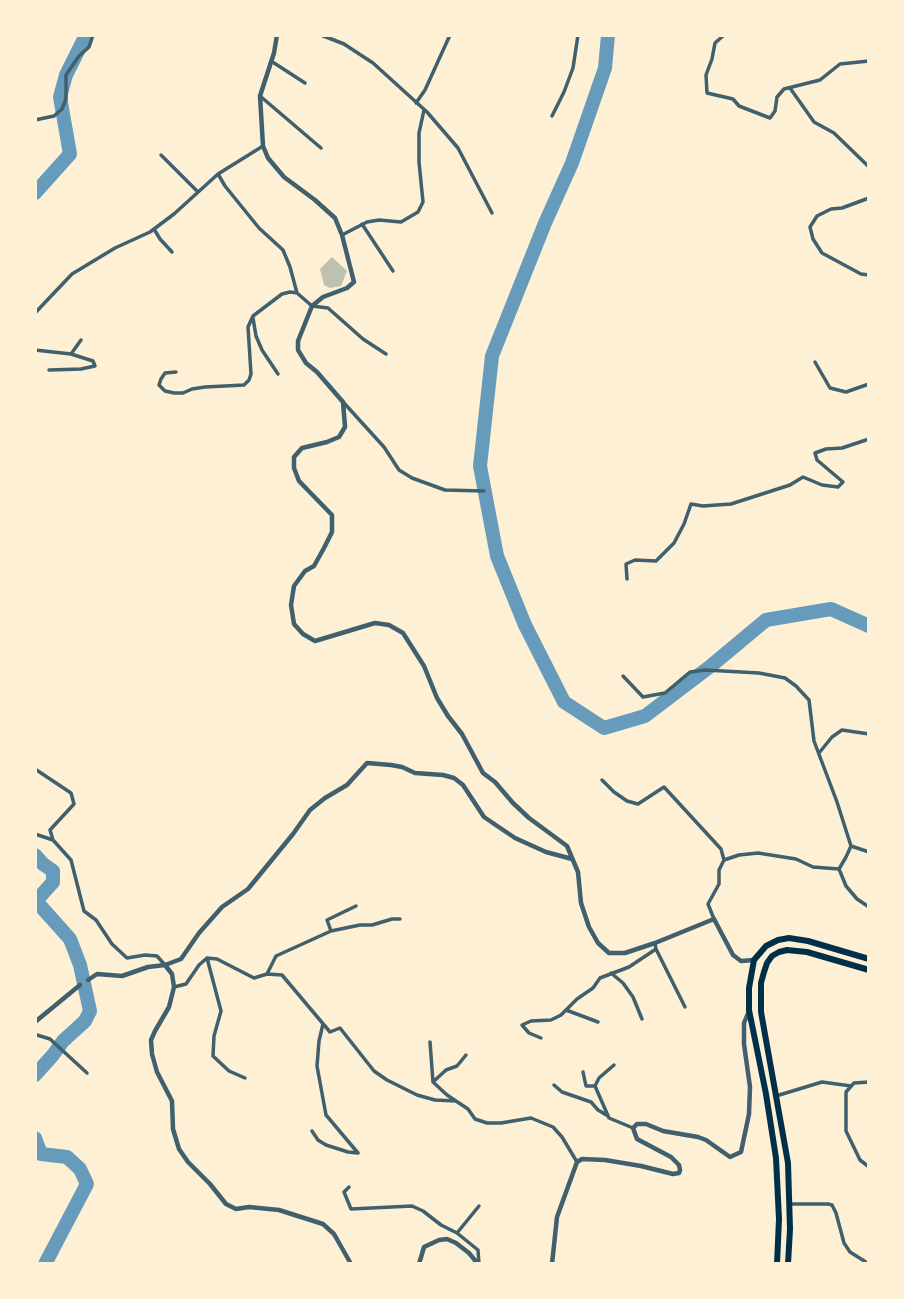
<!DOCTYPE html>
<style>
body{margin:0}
#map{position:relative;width:904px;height:1299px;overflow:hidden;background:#fdf0d5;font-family:Rubik,sans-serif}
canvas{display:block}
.frame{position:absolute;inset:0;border:37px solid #fdf0d5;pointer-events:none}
</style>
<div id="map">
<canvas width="904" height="1299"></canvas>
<div class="frame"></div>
</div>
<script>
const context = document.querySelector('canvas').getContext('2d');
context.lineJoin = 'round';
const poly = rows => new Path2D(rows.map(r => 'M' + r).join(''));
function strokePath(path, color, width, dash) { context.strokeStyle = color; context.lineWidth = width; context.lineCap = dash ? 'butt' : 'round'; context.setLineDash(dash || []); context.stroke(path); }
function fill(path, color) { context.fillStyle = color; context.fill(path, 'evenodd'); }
strokePath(poly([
 [608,35,605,68,572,163,545,223,492,356,480,466,497,556,525,625,564,702,604,728,645,716,712,665,766,620,831,609,869,626],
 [35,193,70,154,60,97,66,75,86,35],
 [35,855,43,864,53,871,53,882,36,901,70,939,80,965,90,1011,85,1021,63,1041,53,1055,35,1075],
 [35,1138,41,1154,67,1157,80,1169,87,1184,45,1264]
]), '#669bbc', 14);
fill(poly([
 [332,257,347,271,341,286,330,288,324,285,320,269]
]), '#bec0b2');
strokePath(poly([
 [321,35,344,44,373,63,427,112,458,148,492,213],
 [724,35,715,43,712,59,706,75,707,93,733,99,739,106,770,118,775,111,777,97,784,89,820,80,840,64,869,61],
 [271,61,305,83],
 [790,88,814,122,834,133,869,167],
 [260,96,321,148],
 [416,103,425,90,450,35],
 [552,116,564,92,573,68,578,35],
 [35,120,54,116,62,109,66,99,66,75,79,56,89,47,93,35],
 [263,146,218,174,225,186,259,228,283,250,290,267,297,293,312,306,328,308,363,339,386,354],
 [161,155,198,192],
 [869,198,842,208,831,209,817,216,810,227,813,239,822,253,861,274,869,275],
 [362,224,393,271],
 [154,229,160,239,172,252],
 [342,235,367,222,379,220,401,222,418,212,423,202,419,162,419,133,424,110],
 [35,313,72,274,115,248,150,232,174,214,218,174],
 [253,318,256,336,262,350,278,374],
 [35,350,71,354,93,361,95,366,81,369,49,370],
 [71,354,81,340],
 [815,362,830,388,846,392,869,384],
 [176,372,165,373,161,379,159,385,165,391,174,393,183,393,192,389,205,387,244,385,249,380,251,374,248,327,253,316,282,294,290,292,297,293],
 [344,403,384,447,399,470,412,478,445,490,484,491],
 [627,579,626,564,635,560,656,561,674,543,684,524,691,504,703,506,731,504,790,485,803,477,822,485,838,487,843,482,817,460,815,453,826,449,842,448,869,439],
 [623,676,643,697,665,693,690,672,705,670,759,673,785,678,796,686,809,700,814,741,837,802,851,846,846,857,839,869],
 [819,753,832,737,842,730,869,734],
 [35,769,71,793,74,804,50,830,53,840,71,860,84,911,96,920,112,944,127,958,145,955,157,956,165,965],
 [602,780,614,792,627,801,638,804,664,787,721,849,724,860],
 [35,834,53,840],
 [851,846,869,852],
 [839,869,846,886,857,899,869,907],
 [714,919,708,904,719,884,719,870,724,860,739,855,758,853,796,859,813,867,839,869],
 [331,931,327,920,356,906],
 [656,949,685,1007],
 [207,958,221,1011,214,1036,213,1056,229,1071,245,1078],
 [611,973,623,983,633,997,642,1019],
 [267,974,276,956,331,931,360,925,372,925,392,919,400,919],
 [174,987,186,984,199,965,207,958,217,959,254,978,267,974,282,975,330,1032,340,1028,374,1071,387,1080,417,1095,435,1100,456,1101],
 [566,1010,598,1022],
 [35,1036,37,1035,50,1039,87,1073],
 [541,1038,529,1033,522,1025,531,1021,551,1020,561,1015,577,999,593,988,600,978,629,967,656,949,655,943],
 [430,1042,433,1082,447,1095,468,1109,475,1119,487,1123,501,1123,531,1118,553,1127,562,1137,577,1162],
 [614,1065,599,1078,595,1086,609,1118,633,1128],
 [583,1072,586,1086,595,1086],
 [433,1082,446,1070,457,1066,466,1055],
 [869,1082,854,1083,846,1092,846,1131,860,1160,869,1167],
 [554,1085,562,1092,591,1102,598,1110,608,1116],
 [776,1096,822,1082,851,1086],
 [312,1131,318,1140,326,1145,348,1152,358,1153,326,1115,317,1066,319,1041,323,1024],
 [349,1187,344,1192,351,1209,412,1206,423,1211,441,1225,457,1233],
 [789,1204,828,1204,832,1205,836,1213,844,1243,850,1252,869,1264],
 [479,1206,457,1233,478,1250,479,1264]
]), '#3f606c', 3.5);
strokePath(poly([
 [277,35,274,53,260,96,263,146,268,158,284,177,315,200,335,218,342,235,354,282,347,288,323,297,312,306,298,341,298,350,306,363,317,372,343,402,345,427,339,437,327,442,302,448,294,457,294,468,299,481,332,515,332,532,324,548,314,566,305,571,294,586,291,605,294,624,303,634,315,641,375,623,389,625,403,633,424,666,437,698,448,716,462,734,483,773,495,782,513,803,529,818,567,846,578,872,581,903,589,927,598,943,609,953,625,953,655,943,714,919,733,955,741,961,754,960],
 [165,965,181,959,199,933,222,907,248,889,293,834,310,810,325,798,347,785,367,763,391,765,402,767,415,773,443,775,454,778,463,785,484,817,515,838,546,852,572,859],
 [88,980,97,974,122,976,148,967,165,965,172,974,174,987,169,1007,155,1031,151,1040,152,1054,157,1072,172,1101,173,1129,179,1149,188,1162,210,1184,226,1204,236,1209,249,1207,279,1210,323,1224,334,1234,351,1264],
 [35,1022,80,985],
 [419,1264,424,1247,439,1240,447,1239,456,1243,469,1253,478,1264],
 [552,1264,557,1217,577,1162,582,1159,605,1160,641,1166,673,1174,679,1173,680,1170,679,1165,671,1157,637,1139,633,1128,637,1124,646,1124,663,1131,698,1137,706,1140,730,1157,741,1152,749,1114,750,1087,744,1044,744,1023,749,1011]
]), '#3f606c', 4.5);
strokePath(poly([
 [777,1264,779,1219,776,1158,766,1094,749,1010,749,988,754,960,766,946,778,940,789,938,808,941,869,959],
 [788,1264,790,1229,788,1163,761,1012,761,983,764,972,767,963,772,956,779,952,787,950,807,952,869,970]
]), '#003049', 6);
</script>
